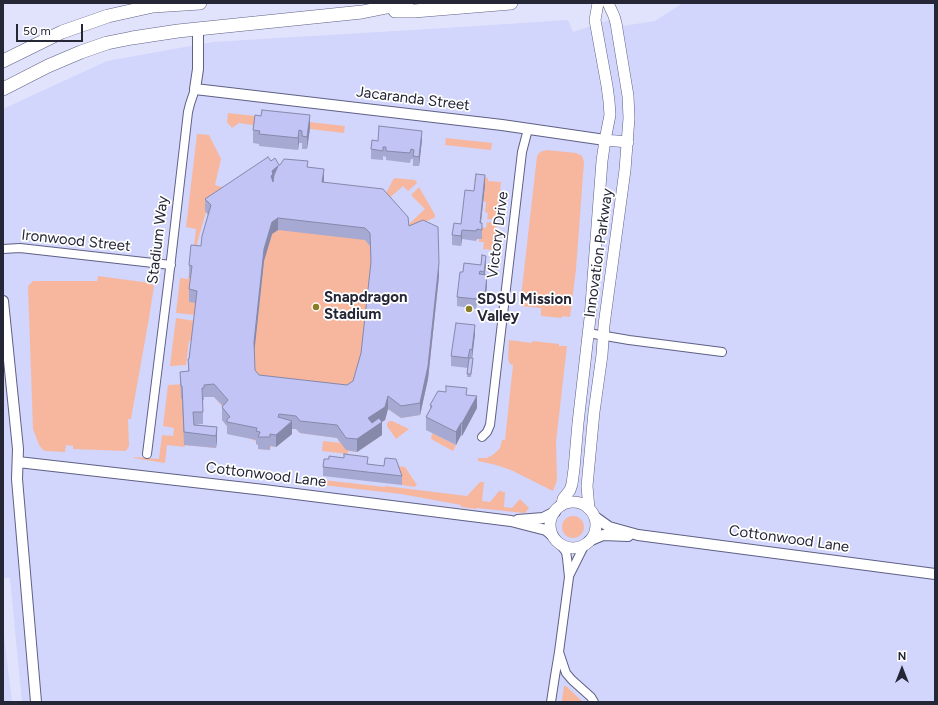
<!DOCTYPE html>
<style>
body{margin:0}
#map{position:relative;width:938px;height:705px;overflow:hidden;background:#e1e3fc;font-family:Figtree,sans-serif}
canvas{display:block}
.frame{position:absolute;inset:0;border:4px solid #252636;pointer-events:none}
.north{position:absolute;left:882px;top:649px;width:40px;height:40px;-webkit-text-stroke:3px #fff;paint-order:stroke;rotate:0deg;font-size:11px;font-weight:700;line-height:16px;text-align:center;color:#252636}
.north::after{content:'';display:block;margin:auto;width:14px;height:18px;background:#252636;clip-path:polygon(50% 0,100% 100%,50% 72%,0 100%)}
.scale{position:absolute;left:16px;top:24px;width:67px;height:18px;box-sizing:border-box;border:2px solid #252636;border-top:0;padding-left:5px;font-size:12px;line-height:14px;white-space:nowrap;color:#252636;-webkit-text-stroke:3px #fff;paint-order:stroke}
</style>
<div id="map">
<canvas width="938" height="705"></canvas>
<div class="frame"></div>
<div class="north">N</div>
<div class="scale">50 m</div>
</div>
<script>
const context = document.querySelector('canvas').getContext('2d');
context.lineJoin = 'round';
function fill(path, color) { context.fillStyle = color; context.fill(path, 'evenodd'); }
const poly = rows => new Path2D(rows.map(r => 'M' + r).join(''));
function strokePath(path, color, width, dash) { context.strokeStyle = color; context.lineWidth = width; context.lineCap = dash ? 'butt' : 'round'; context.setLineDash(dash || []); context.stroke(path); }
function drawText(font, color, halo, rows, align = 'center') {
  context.font = font + ' Figtree,sans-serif'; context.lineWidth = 3.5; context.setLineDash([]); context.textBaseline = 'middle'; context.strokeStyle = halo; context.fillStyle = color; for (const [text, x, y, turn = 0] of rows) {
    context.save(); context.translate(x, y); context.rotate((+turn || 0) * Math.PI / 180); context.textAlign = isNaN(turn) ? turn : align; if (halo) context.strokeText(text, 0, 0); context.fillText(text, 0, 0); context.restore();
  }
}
fill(poly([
 [683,3,935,3,935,702,22,702,10,578,3,578,3,109,107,61,213,42,445,28,568,20,573,32,621,16,623,26,655,21],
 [3,627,12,702,3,702]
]), '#d2d5fc');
fill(poly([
 [228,113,345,126,344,133,310,129,310,128,259,126,239,123,232,128,227,122],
 [197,134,209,135,221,159,215,185,225,188,307,180,324,181,323,195,439,276,428,379,420,415,401,418,388,409,385,420,368,430,379,430,382,435,357,452,348,451,348,454,322,451,323,441,340,443,337,438,300,433,296,429,279,427,278,430,292,434,276,447,271,446,270,450,258,449,260,445,256,444,256,441,229,429,222,420,228,413,214,397,204,397,204,400,202,401,203,424,194,424,216,448,185,445,185,447,167,445,165,463,134,458,134,457,159,459,162,435,173,436,174,428,163,426,168,385,188,384,193,341,189,341,186,365,170,366,176,318,195,321,196,315,176,313,180,278,188,279,191,257,201,258,211,218,206,212,196,247,194,246,196,229,186,227],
 [446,138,492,143,491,150,445,145],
 [546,150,576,153,582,156,584,162,576,269,570,317,562,316,562,318,541,316,541,308,520,306,537,156,540,152],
 [478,176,488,178,488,181,501,182,497,220,487,219,488,213,485,212,486,202,483,201,485,185,483,182,474,181,474,180],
 [394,178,415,180,417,183,408,191,403,186,386,201,385,195],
 [419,187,435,215,435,217,434,218,412,227,408,225,425,209,411,195],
 [487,222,497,223,494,250,483,249,484,242,479,242,479,239,482,239,480,227,486,228],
 [98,276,150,283,154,286,149,318,131,419,128,419,129,446,126,451,73,449,73,446,66,445,65,452,46,451,43,450,39,445,33,429,28,286,33,281,97,281],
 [509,340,532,343,532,341,559,344,559,346,567,346,556,442,557,480,553,491,511,470,496,465,478,461,478,458,487,458,494,454,500,448,502,440,505,440,513,365,510,364,508,359],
 [389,421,392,421,409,429,396,439,387,426,387,424],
 [432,433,456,445,453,451,431,439],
 [397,466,405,467,417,485,414,487,402,485],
 [314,479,385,487,385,486,467,496,480,482,484,482,482,501,490,502,500,490,502,492,505,492,504,507,512,508,520,499,529,508,525,513,524,513,477,508,476,509,461,507,461,505,401,494,314,484],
 '562 527a11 11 0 1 1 22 0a11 11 0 1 1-22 0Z',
 [564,686,566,686,583,702,563,702,562,700]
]), '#f7b79e');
const minor = poly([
 [3,249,20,248,171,265],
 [588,333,629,340,722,352],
 [482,437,487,432,490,425,522,152,528,129],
 [147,454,169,277,188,112,190,104,195,89],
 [558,542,566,552,567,558,569,577,559,652],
 [569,576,585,544],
 [551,702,555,676,559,652,566,673,572,680,591,697,594,702]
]);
const tertiary = poly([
 [198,30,198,69,195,89,502,125,605,140],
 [3,301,18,449,17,479,36,702],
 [18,462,264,490,511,521,546,530,553,536],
 [595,517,609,527,638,535,935,574],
 [518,520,543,518,555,512],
 [589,541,603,535,628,536]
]);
const secondary = poly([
 [605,140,628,142],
 '550 525a23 23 0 1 1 46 0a23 23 0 1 1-46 0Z',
 [562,505,563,499,570,490,572,484,574,469,578,423,590,318,602,161,605,140,610,115,609,101,607,86,595,20,598,3],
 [589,509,587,486,594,412,602,355,604,325,625,170,629,118,628,96,616,23,614,16,608,3]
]);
const trunk = poly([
 [395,11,414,11,511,3],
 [3,61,62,32,108,16,153,6,200,3],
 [3,89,48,66,81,52,107,43,132,38,178,31,362,12,407,3]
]);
strokePath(minor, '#5e6085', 10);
strokePath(tertiary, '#5e6085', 12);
strokePath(secondary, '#5e6085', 12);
strokePath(trunk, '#5e6085', 14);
strokePath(minor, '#fff', 8);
strokePath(tertiary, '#fff', 10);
strokePath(secondary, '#fff', 11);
strokePath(trunk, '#fff', 13);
fill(poly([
 [310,128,307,149,302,149,302,143,299,143,298,150,259,146,259,144,253,143,253,130],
 [422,140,419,166,413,166,413,159,411,159,410,163,386,160,386,157,383,156,383,160,371,159,371,149,378,141],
 [271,161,279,165,308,167,324,182,409,226,439,276,428,379,420,415,401,418,388,409,385,420,382,422,382,435,357,452,346,450,337,438,300,433,296,429,292,429,292,434,276,447,270,446,270,450,258,449,258,445,256,444,256,440,227,434,227,426,222,420,222,407,223,406,214,397,204,397,204,400,203,400,203,424,194,424,217,427,217,440,216,448,184,445,182,399,181,399,180,372,188,371,188,359,189,359,196,303,189,302,189,289,191,278,189,278,189,265,201,246,208,215,205,211,205,199],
 [278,230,365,240,370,246,371,265,361,353,353,381,347,385,259,375,255,370,254,351,264,261,272,234],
 [485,185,481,223,482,233,482,239,477,239,476,241,462,239,461,246,452,245,452,235,461,224],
 [486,265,484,275,487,285,485,305,477,304,476,309,457,306,457,297,463,272],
 [475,334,472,358,473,361,471,377,467,377,468,368,451,366,451,356],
 [468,395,477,408,462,436,461,435,456,445,426,430,426,417,430,410,430,405],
 [368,464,384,466,402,476,402,485,323,476,323,467]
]), '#a6a9d2');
fill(poly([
 [310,115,310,128,307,149,307,137],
 [299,130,299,143,298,150,298,138],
 [422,131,422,140,419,166,419,157],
 [278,166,273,183,271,176,272,171],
 [324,169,324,182,322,195,322,182],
 [485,175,485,185,480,230,480,223],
 [278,218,278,230,272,234,264,261,254,355,254,342,264,249,272,222],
 [462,230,462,239,461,246,461,236],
 [486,256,486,265,484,281,484,272],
 [439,263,439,276,428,379,420,415,420,403],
 [487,275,487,285,485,305,485,295],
 [475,325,475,334,472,359,472,350],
 [388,396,388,409,385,420,368,430,368,418],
 [477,396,477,408,462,436,462,423],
 [292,421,292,434,276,447,276,435],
 [382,422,382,435,357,452,357,439],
 [461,423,461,435,456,445,456,432],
 [217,427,217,440,216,448,216,436]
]), '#8789ab');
const building = poly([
 [262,110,310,115,307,137,302,136,302,131,299,130,298,138,259,134,260,131,253,130,255,115,261,116,262,110],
 [379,126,422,131,419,157,413,156,414,150,411,149,410,153,386,151,386,147,383,147,383,151,371,149,372,140,378,141,379,126],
 [268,157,271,161,275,158,279,165,280,165,284,159,308,161,307,167,324,169,322,182,383,189,408,217,409,226,423,220,438,227,439,263,428,366,420,403,401,406,388,396,385,407,368,418,372,423,379,418,382,422,357,439,346,438,337,425,300,421,296,416,279,414,278,417,292,421,276,435,270,434,270,437,258,437,260,432,256,431,257,428,227,422,227,419,230,417,222,407,228,400,214,384,204,385,204,388,202,388,203,412,193,412,194,425,217,427,216,436,184,432,182,386,181,386,180,372,189,371,188,359,189,359,197,291,189,289,192,266,189,265,191,245,201,246,202,236,211,205,205,199,268,157],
 [278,166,274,175,273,182,271,176,273,174,272,171,278,166],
 [278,218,365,228,370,233,371,262,361,353,353,381,347,385,259,375,255,370,254,342,264,249,272,222,278,218],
 [476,174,485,175,480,223,482,223,482,230,477,229,476,231,462,230,461,236,452,235,454,223,461,224,465,190,474,191,476,174],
 [482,255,486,256,484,272,480,271,479,274,487,275,485,295,477,294,476,299,457,297,460,272,463,272,464,263,481,265,482,255],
 [456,323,475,325,472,350,470,349,468,358,451,356,456,323],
 [469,358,473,358,471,374,467,374,469,358],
 [446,386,467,388,466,395,477,396,462,423,461,423,456,432,426,417,432,406,430,405,438,391,446,392,446,386],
 [344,454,368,457,367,464,384,466,385,458,396,459,402,476,323,467,324,459,329,459,329,456,344,458,344,454]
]);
fill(building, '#c1c4f4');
strokePath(building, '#8789ab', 1);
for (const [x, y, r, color] of [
 [316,307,4,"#8a7e25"],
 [469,309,4,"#8a7e25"]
]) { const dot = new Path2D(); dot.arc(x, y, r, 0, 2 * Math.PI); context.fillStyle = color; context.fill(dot); strokePath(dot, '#fff', 1.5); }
drawText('15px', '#252636', '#fff', [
 ["Jacaranda Street",413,99,7],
 ["Victory Drive",498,235,-83],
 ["Stadium Way",158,240,-83],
 ["Ironwood Street",76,241,6],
 ["Innovation Parkway",599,253,-82],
 ["Cottonwood Lane",266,475,7],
 ["Cottonwood Lane",789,539,8]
]);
drawText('bold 15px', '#252636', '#fff', [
 ["Snapdragon",324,298],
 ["Stadium",324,315],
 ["SDSU Mission",477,300],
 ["Valley",477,317]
], 'left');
</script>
